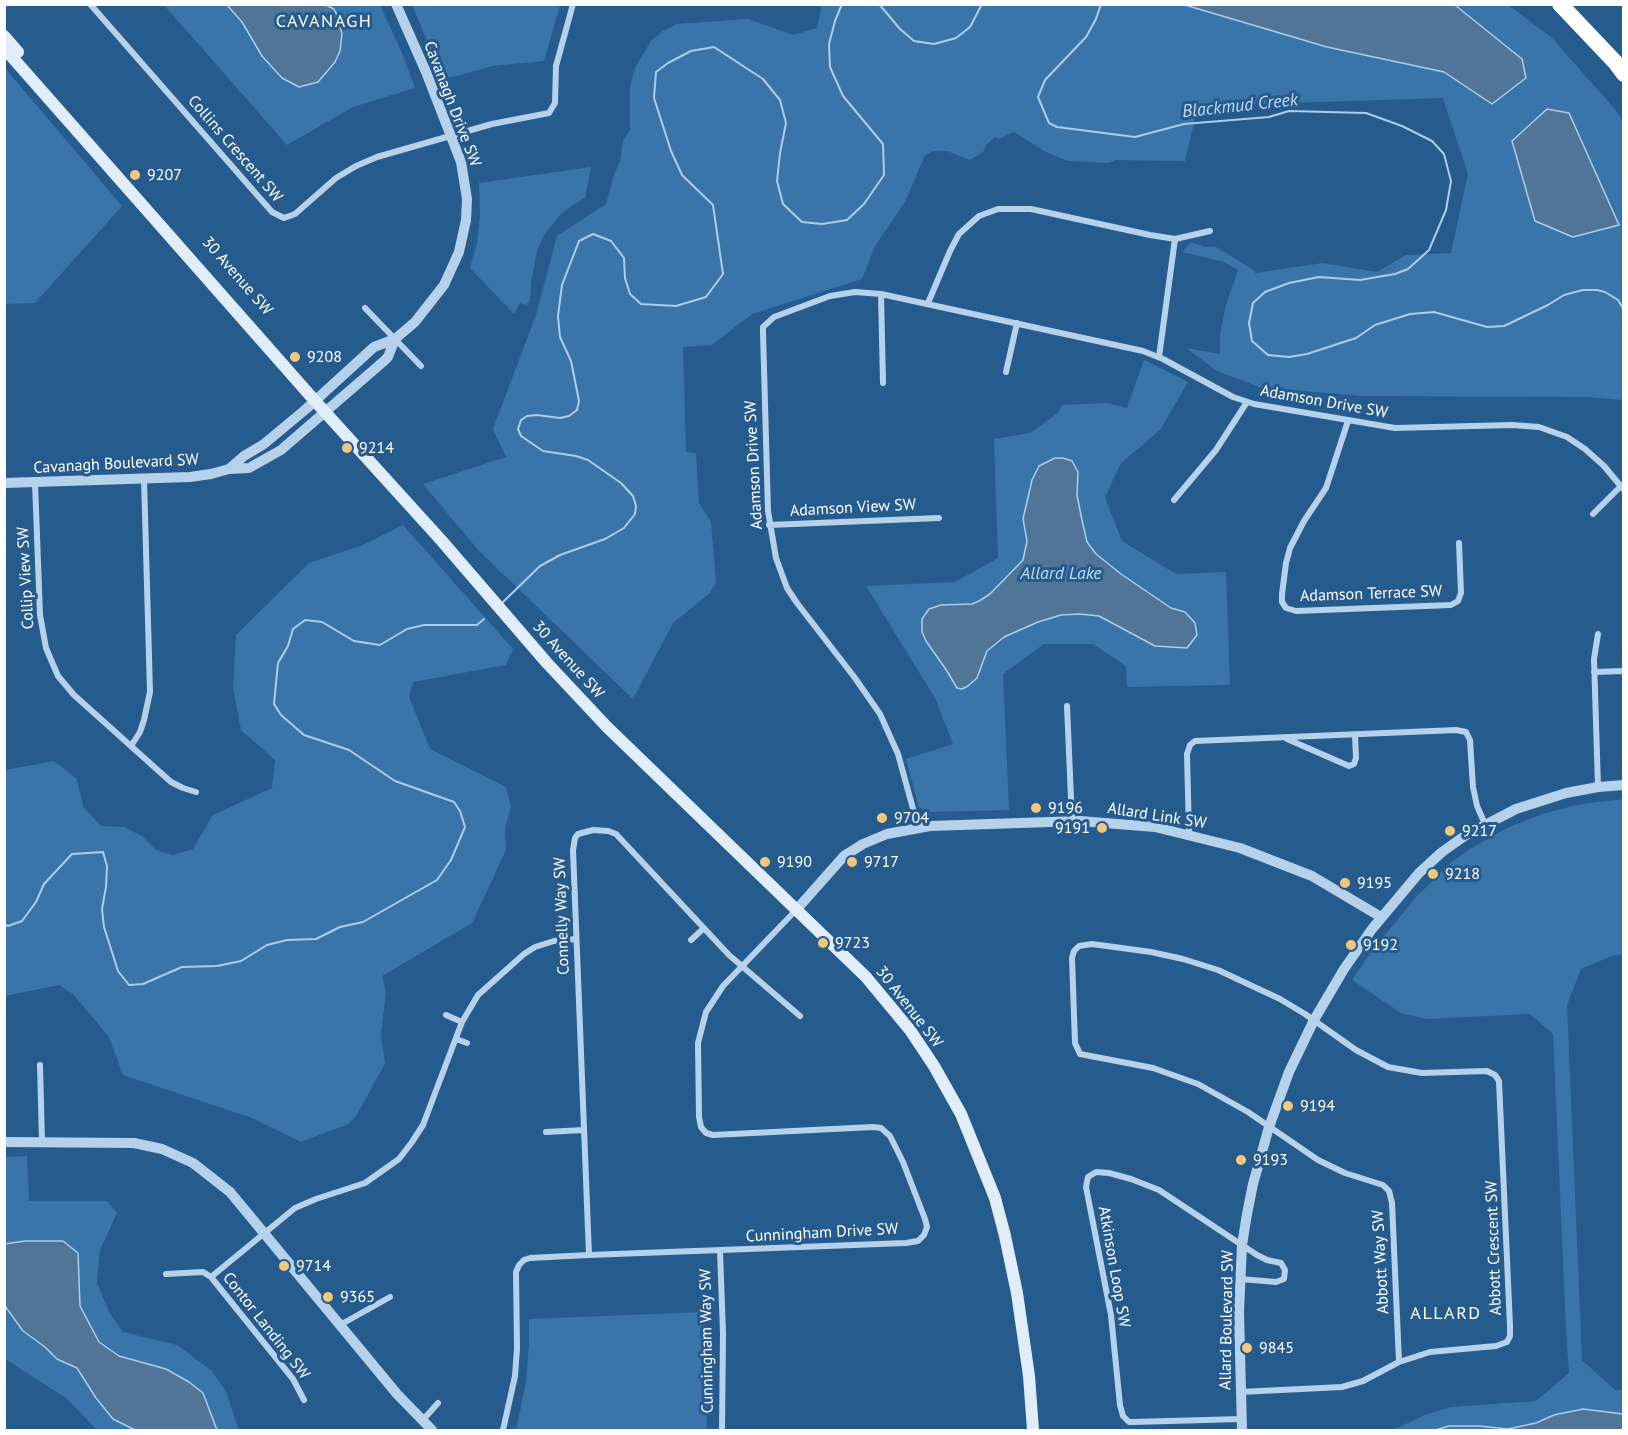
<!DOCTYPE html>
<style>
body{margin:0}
#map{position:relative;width:1628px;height:1435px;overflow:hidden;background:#265b8e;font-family:"PT Sans",sans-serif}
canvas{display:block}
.frame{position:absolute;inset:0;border:6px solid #fff;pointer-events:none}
</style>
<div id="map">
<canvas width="1628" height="1435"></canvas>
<div class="frame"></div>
</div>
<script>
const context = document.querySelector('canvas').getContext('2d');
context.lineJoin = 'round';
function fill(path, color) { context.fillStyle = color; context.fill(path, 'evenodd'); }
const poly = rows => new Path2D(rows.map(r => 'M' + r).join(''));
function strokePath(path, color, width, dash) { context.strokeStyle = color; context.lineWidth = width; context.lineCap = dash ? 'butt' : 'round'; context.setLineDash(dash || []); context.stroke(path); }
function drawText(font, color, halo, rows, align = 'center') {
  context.font = font + ' "PT Sans",sans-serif'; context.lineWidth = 6; context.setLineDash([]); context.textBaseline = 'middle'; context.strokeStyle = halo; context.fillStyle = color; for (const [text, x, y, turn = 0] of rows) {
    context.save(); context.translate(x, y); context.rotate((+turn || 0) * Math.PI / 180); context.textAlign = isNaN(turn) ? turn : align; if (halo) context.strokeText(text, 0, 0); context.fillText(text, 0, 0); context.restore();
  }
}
fill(poly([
 [822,4,1508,5,1551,37,1614,108,1623,121,1623,400,1587,397,1360,396,1259,387,1217,371,1186,348,1220,354,1220,334,1226,305,1238,270,1224,262,1182,252,1191,242,1205,247,1216,247,1252,269,1255,273,1323,263,1377,272,1406,255,1451,253,1468,174,1443,98,1198,106,1185,161,1115,160,1109,163,1068,161,1046,152,1014,132,999,139,995,137,986,145,984,151,970,160,947,151,934,151,925,155,905,202,875,246,862,279,752,314,712,345,683,347,686,452,696,453,699,503,711,522,716,582,710,593,673,623,633,699,479,551,423,484,506,457,493,429,536,315,557,236,606,204,614,175,620,161,623,141,630,130,630,86,635,68,651,41,663,31,677,24,748,19,793,35,817,28],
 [164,5,380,5,402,53,415,88,353,107,287,145],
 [412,5,560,5,544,61,492,66,458,76,443,78],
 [4,67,122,206,35,303,5,304],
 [591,167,585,198,573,205,560,215,544,235,537,251,531,282,530,301,526,305,520,303,514,314,470,268,477,243,480,215,479,183],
 [1144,360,1188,382,1160,430,1121,463,1105,497,1122,541,1176,574,1226,572,1230,685,1127,687,1126,666,1093,644,1044,644,1003,674,1009,810,928,812,919,807,906,759,953,744,935,698,866,586,955,582,998,558,994,439,1030,433,1058,413,1062,405,1108,403,1127,408],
 [403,525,513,649,506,665,413,682,409,697,430,749,506,787,511,807,505,829,506,850,472,923,382,976,386,992,381,1035,385,1063,357,1115,348,1124,301,1142,252,1118,123,1075,109,1037,73,994,59,985,5,996,5,770,54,761,76,778,84,808,101,826,124,827,142,836,156,850,173,855,193,849,213,815,272,788,275,760,241,730,233,687,236,635,309,563,361,546],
 [1623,799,1623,955,1614,955,1581,969,1567,1005,1582,1360,1615,1390,1623,1390,1623,1430,1393,1430,1425,1415,1451,1407,1536,1401,1569,1373,1566,1330,1553,1034,1530,1014,1426,1019,1401,1013,1352,980,1372,951,1417,896,1453,861,1470,849,1507,828,1542,814,1581,804],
 [27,1156,29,1201,107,1201,117,1213,100,1250,97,1283,109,1312,123,1332,177,1345,212,1371,226,1392,239,1430,97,1430,66,1398,5,1359,4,1157],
 [705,1312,707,1430,516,1430,526,1383,529,1343,529,1319]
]), '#3a75aa');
const water = poly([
 [227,5,326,5,334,9,337,15,342,34,340,51,335,62,318,82,299,87,282,78,262,56,242,22,227,5],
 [1185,5,1455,5,1522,59,1526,78,1492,104,1444,72,1327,47,1185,5],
 [1547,109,1569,113,1619,225,1573,237,1535,221,1512,141,1547,109],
 [1055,458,1063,458,1072,461,1078,472,1077,495,1082,520,1087,542,1096,554,1121,574,1171,608,1185,612,1195,623,1197,635,1187,648,1155,646,1099,616,1080,614,1061,615,1038,622,1004,637,987,651,977,678,968,686,962,689,957,688,947,671,926,641,922,632,922,619,929,609,941,605,972,604,979,601,990,594,1023,560,1027,541,1023,519,1032,480,1039,466,1055,458],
 [25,1241,63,1241,78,1253,80,1306,99,1342,119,1356,166,1369,189,1382,203,1393,217,1430,135,1430,113,1419,96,1398,77,1368,57,1359,45,1347,23,1331,5,1306,4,1244,25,1241],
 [1583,1409,1623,1414,1623,1430,1436,1430,1449,1426,1479,1426,1508,1429,1536,1423,1554,1415,1583,1409]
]);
fill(water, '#507598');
strokePath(water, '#aaceeb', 1.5);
strokePath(poly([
 [879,4,900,29,914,41,934,44,956,38,970,27,982,4],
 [1101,4,1096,19,1086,37,1045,80,1038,97,1049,123,1057,127,1135,137,1184,124,1269,117,1289,111,1366,113,1402,126,1432,141,1444,154,1451,181,1446,210,1429,250,1408,269,1395,274,1360,280,1319,277,1289,283,1265,292,1253,303,1249,323,1252,341,1268,355,1289,357,1307,354,1356,338,1375,325,1410,314,1434,312,1487,327,1504,326,1548,305,1564,295,1583,290,1597,290,1605,292,1618,300,1624,310],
 [502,603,540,566,560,555,605,539,624,528,635,514,636,506,633,496,621,483,588,460,576,456,543,451,521,436,518,429,521,420,527,416,537,415,560,418,569,416,577,410,579,401,571,361,560,337,558,316,562,285,579,241,593,234,611,241,624,258,625,278,630,294,641,304,676,306,706,297,723,274,713,205,682,175,671,151,654,98,656,72,668,63,691,51,714,47,763,79,780,100,786,123,780,153,777,181,783,204,802,222,822,224,847,220,864,204,884,175,883,144,843,96,830,67,829,44,835,21,842,4],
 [4,924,8,926,22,921,36,902,44,884,72,854,103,852,107,866,106,887,102,909,104,927,118,971,129,985,143,984,182,967,217,966,241,961,267,945,287,940,316,939,340,927,363,922,437,880,451,860,465,827,460,811,454,802,395,781,349,750,304,735,281,715,274,704,278,663,288,646,293,629,305,620,322,622,354,641,380,645,407,629,424,625,477,625,484,619]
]), '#aaceeb', 2);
strokePath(poly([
 [90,4,272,212,284,218,295,214,336,178,356,166,377,157,492,124,549,113,555,103,556,66,573,4],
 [1175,239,1210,231],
 [881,294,883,383],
 [928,303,950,251,959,234,979,216,998,209,1031,209,1150,235,1175,239,1159,357],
 [365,308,421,366],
 [1006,372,1017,323],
 [1348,421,1326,488,1304,521,1290,548,1286,563,1282,594,1282,602,1286,608,1296,611,1451,605,1458,601,1461,593,1459,543],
 [35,483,40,615,46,648,58,676,74,695,171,782,183,788,196,792],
 [1174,500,1216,450,1247,402],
 [1593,514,1620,487],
 [769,525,939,518],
 [1598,634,1594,659,1598,787],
 [1594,672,1624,671],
 [1067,706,1072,821],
 [1287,739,1349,766,1354,764,1356,758,1355,735],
 [131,746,140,732,144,720,150,692,144,479],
 [918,827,898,754,880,714,855,678,797,603,787,588,776,558,768,511,763,332,763,327,774,317,830,296,855,292,881,294,1143,351,1163,359,1233,397,1254,404,1395,428,1512,425,1539,427,1567,437,1585,449,1604,466,1624,490],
 [1189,834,1187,754,1190,745,1195,741,1456,730,1466,732,1470,740,1473,787,1477,806,1485,824],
 [691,940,704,928],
 [446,1015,462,1022],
 [456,1039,467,1043],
 [40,1065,42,1142],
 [546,1132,584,1130],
 [720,1251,723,1333,722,1430],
 [589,1255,573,850,575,838,578,834,593,830,608,831,616,834,729,955,800,1016],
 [166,1274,203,1272,211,1277,293,1379,304,1400],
 [211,1277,295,1208,316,1199,365,1183,399,1159,412,1142,423,1125,462,1022,478,995,524,954,535,947,554,941,576,939],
 [1240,1279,1276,1282,1284,1279,1285,1270,1281,1263,1267,1260,1257,1255,1159,1190,1131,1179,1109,1173,1096,1172,1088,1177,1086,1187,1111,1315,1120,1405,1123,1416,1129,1422,1133,1422,1241,1419],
 [340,1325,390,1297],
 [1240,1392,1342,1387,1363,1381,1399,1362,1430,1352,1496,1346,1507,1342,1510,1336,1510,1326,1499,1081,1495,1075,1487,1071,1422,1073,1388,1067,1356,1050,1305,1014,1280,999,1218,970,1183,959,1151,952,1092,944,1079,946,1074,951,1072,958,1075,1043,1080,1054,1153,1068,1198,1084,1248,1112,1318,1160,1345,1173,1383,1185,1389,1191,1392,1203,1399,1362],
 [422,1421,438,1403],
 [503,1430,515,1376,517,1348,516,1272,519,1265,524,1260,530,1258,589,1255,906,1243,918,1241,924,1235,927,1227,925,1219,903,1162,890,1136,881,1128,873,1127,713,1135,706,1133,701,1127,699,1117,698,1043,706,1012,723,986,797,909]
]), '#b6d2eb', 6);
strokePath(poly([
 [229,469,244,456,264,444,306,409,374,347,395,339,415,322,444,285,459,252,466,220,467,199,461,162,426,72,396,4],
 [4,483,190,477,211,474,229,469,249,468,281,450,384,361,388,357,395,339],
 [797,909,844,856,863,844,887,834,930,826,1080,821,1155,827,1240,848,1312,876,1381,917],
 [4,1142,134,1143,162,1149,193,1163,230,1192,397,1394,432,1430],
 [1242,1430,1239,1312,1242,1245,1247,1214,1253,1184,1269,1127,1289,1072,1314,1020,1344,969,1372,929,1419,873,1442,852,1466,835,1516,809,1566,793,1598,787,1624,785]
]), '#b6d2eb', 10);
strokePath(poly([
 [4,36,18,52],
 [4,48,315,401,441,540,547,663,607,727,866,977,910,1030,934,1066,961,1114,995,1198,1005,1236,1017,1293,1029,1376,1033,1430]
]), '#e1edf9', 12);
strokePath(poly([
 [1560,4,1615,62,1624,74]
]), '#fff', 16);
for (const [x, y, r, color] of [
 [135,175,6,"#f4c87b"],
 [295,357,6,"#f4c87b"],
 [347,448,6,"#f4c87b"],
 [1036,808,6,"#f4c87b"],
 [882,818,6,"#f4c87b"],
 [1102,828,6,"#f4c87b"],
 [1450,831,6,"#f4c87b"],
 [765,862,6,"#f4c87b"],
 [852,862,6,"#f4c87b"],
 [1433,874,6,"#f4c87b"],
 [1345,883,6,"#f4c87b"],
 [823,943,6,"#f4c87b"],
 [1351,945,6,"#f4c87b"],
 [1288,1106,6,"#f4c87b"],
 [1241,1160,6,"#f4c87b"],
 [284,1266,6,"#f4c87b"],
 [328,1297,6,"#f4c87b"],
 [1247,1348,6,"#f4c87b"]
]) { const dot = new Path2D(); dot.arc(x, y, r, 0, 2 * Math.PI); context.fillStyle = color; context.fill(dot); strokePath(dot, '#265b8e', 2); }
drawText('16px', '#fff', '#265b8e', [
 ["Cavanagh Drive SW",452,104,69],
 ["Collins Crescent SW",235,149,49],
 ["30 Avenue SW",237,276,49],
 ["Adamson Drive SW",1324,402,10],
 ["Cavanagh Boulevard SW",116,464,-3],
 ["Adamson Drive SW",754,465,-93],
 ["Adamson View SW",853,508,-3],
 ["Collip View SW",26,578,-93],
 ["Adamson Terrace SW",1371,594,-2],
 ["30 Avenue SW",568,660,48],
 ["Allard Link SW",1157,816,9],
 ["Connelly Way SW",562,916,-92],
 ["30 Avenue SW",909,1007,52],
 ["Cunningham Drive SW",822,1233,-3],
 ["Abbott Crescent SW",1494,1248,-92],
 ["Abbott Way SW",1381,1262,-93],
 ["Atkinson Loop SW",1114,1267,80],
 ["Allard Boulevard SW",1227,1320,-89],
 ["Contor Landing SW",266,1326,52],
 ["Cunningham Way SW",707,1341,-91]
]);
drawText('16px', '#fff', '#265b8e', [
 ["9207",147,175],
 ["9208",307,357],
 ["9214",359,448],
 ["9196",1048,808],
 ["9704",894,818],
 ["9191",1090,828,"right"],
 ["9217",1462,831],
 ["9190",777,862],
 ["9717",864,862],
 ["9218",1445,874],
 ["9195",1357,883],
 ["9723",835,943],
 ["9192",1363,945],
 ["9194",1300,1106],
 ["9193",1253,1160],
 ["9714",296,1266],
 ["9365",340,1297],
 ["9845",1259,1348]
], 'left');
context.letterSpacing = '1.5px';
drawText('18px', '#fff', '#265b8e', [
 ["CAVANAGH",324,22],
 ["ALLARD",1446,1314]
]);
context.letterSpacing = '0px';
drawText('italic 18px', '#c2dbf2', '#265b8e', [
 ["Blackmud Creek",1240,106,-6],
 ["Allard Lake",1061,574]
]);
</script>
